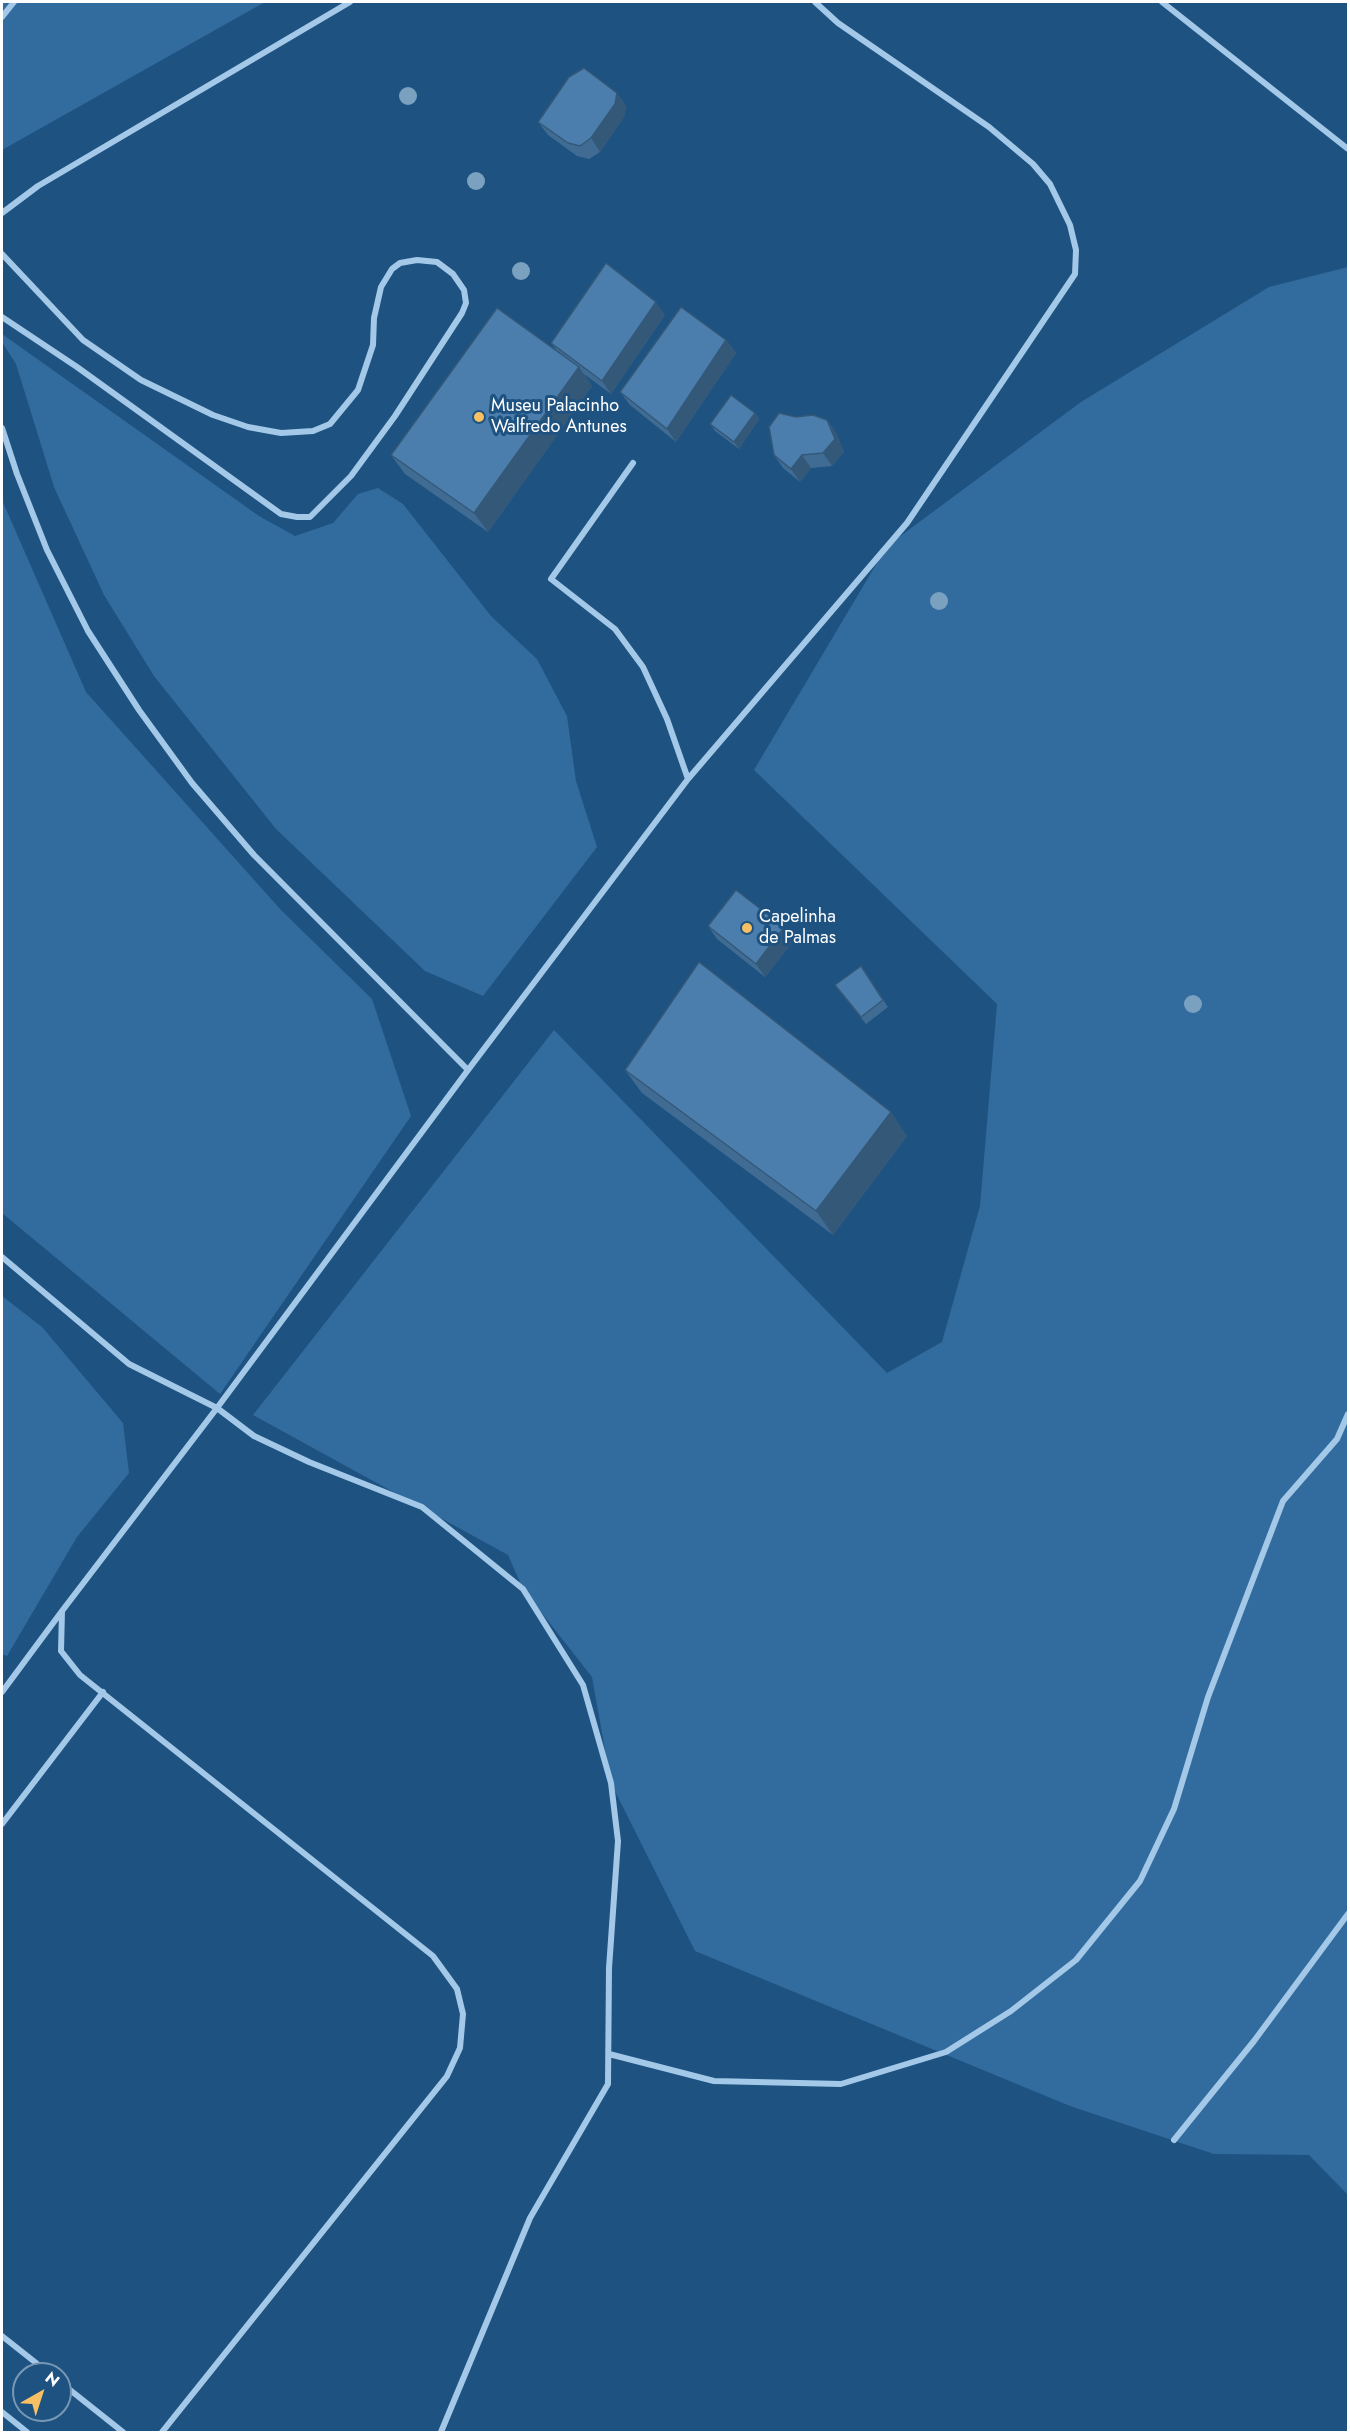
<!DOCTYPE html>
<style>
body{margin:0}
#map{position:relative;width:1350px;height:2434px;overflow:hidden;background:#1e5280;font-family:Jost,sans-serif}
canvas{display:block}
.frame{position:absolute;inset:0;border:3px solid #fff;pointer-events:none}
.north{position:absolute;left:12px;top:2362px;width:60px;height:60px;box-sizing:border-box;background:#1e5280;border:2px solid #7897b3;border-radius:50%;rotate:39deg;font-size:16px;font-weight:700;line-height:24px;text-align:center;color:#fff}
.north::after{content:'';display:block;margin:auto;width:21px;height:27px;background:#f7c063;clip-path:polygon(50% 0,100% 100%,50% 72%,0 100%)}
</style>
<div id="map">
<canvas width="1350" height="2434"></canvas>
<div class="frame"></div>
<div class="north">N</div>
</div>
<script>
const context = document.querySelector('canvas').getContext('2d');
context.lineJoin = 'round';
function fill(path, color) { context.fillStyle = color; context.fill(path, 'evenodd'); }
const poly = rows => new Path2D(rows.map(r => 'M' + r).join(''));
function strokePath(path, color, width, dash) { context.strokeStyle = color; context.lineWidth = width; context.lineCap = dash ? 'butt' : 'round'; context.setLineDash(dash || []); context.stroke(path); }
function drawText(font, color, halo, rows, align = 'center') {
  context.font = font + ' Jost,sans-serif'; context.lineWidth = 6; context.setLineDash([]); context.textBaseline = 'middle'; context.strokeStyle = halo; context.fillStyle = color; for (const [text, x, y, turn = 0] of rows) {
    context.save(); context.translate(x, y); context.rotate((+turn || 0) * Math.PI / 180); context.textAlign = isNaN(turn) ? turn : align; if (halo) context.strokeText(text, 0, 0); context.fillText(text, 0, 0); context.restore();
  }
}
fill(poly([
 [2,2,265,2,2,150],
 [1348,267,1348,2195,1309,2155,1214,2154,1070,2106,695,1951,611,1783,592,1677,523,1589,508,1555,253,1415,554,1030,887,1373,942,1342,980,1206,997,1004,754,770,887,546,1081,402,1269,287],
 [2,334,259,516,295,536,333,523,358,494,378,488,403,504,491,616,537,659,567,716,576,781,597,847,483,996,425,971,276,829,154,676,104,595,54,487,16,364,2,342],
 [2,500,86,692,281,910,372,999,411,1116,220,1394,2,1213],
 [2,1296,42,1327,123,1423,129,1473,77,1537,7,1656,2,1654]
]), '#326c9f');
strokePath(poly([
 [1162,2,1348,149],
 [2,17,14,2],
 [2,213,38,186,350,2],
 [2,254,83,340,141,380,213,415,248,427,281,433,313,431,330,424,358,390,373,345,374,318,381,287,392,269,400,263,417,260,437,262,453,274,464,290,466,303,462,313,395,416,351,476,310,517,297,517,281,514,77,367,2,317],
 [2,428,17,474,47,550,88,631,139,710,192,783,254,855,468,1070],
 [633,463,551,579,615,629,643,667,667,719,688,779],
 [2,1257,129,1364,217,1408,254,1436,309,1462,422,1507,523,1589,583,1685,611,1783,618,1841,609,1968,608,2084,530,2218,441,2432],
 [2,1692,62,1611],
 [2,1824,103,1692],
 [609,2054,714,2081,841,2084,946,2052,1011,2011,1076,1960,1140,1881,1174,1809,1208,1697,1283,1501,1337,1439,1348,1414],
 [1174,2140,1254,2041,1348,1914],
 [2,2336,50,2374],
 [60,2382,123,2432],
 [2,2412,27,2432],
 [162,2432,447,2076,460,2048,463,2014,457,1989,433,1956,80,1675,61,1651,62,1611,217,1408,468,1070,688,779,907,523,1075,274,1076,250,1070,225,1050,184,1033,164,989,127,838,23,815,2]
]), '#a3c8e8', 6);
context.fillStyle = '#7ba1c1';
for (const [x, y] of [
 [408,96],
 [476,181],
 [521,271],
 [939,601],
 [1193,1004]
]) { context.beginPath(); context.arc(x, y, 9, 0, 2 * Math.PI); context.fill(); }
fill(poly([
 [617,93,626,106,624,117,600,152,589,159,577,156,548,135,538,122],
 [665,315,611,394,584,374,592,386,488,532,405,474,391,455,557,351,551,343],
 [726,340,736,353,676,442,630,405,620,392],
 [755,413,759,419,739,449,715,431,710,424],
 [796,417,827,420,836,433,844,452,832,466,811,468,800,482,783,468,774,455],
 [708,926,794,940,765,977,717,939],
 [861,966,888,1007,866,1024,835,985],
 [625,1070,907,1136,833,1235,642,1093]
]), '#406c94');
fill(poly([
 [617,93,626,106,624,117,600,152,591,138],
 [656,302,665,315,611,394,602,381],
 [726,340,736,353,676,442,667,429],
 [579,367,592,386,488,532,474,513],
 [755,413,759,419,739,449,734,442],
 [827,420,836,433,844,452,832,466,823,453],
 [802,455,811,468,800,482,791,469],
 [784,927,794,940,765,977,756,964],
 [891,1112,907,1136,833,1235,816,1211]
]), '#345878');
const building = poly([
 [584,68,617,93,615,104,591,138,580,146,568,143,538,122,569,77,584,68],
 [606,263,656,302,602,381,551,343,606,263],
 [681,307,726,340,667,429,620,392,681,307],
 [497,308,579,367,474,513,391,455,497,308],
 [731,395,755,413,734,442,710,424,731,395],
 [779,413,796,417,813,415,827,420,835,439,823,453,802,455,791,469,774,455,769,427,779,413],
 [736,890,784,927,756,964,708,926,736,890],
 [699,962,891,1112,816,1211,625,1070,699,962],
 [861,966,883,1000,861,1017,835,985,861,966]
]);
fill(building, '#4b7eac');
strokePath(building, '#345878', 1.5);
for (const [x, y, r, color] of [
 [479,417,6,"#f7c063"],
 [747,928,6,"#f7c063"]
]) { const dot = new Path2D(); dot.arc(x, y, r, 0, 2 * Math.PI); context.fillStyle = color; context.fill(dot); strokePath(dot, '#1e5280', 2); }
drawText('18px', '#fff', '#1e5280', [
 ["Museu Palacinho",491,407],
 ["Walfredo Antunes",491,428],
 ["Capelinha",759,918],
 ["de Palmas",759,939]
], 'left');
</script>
